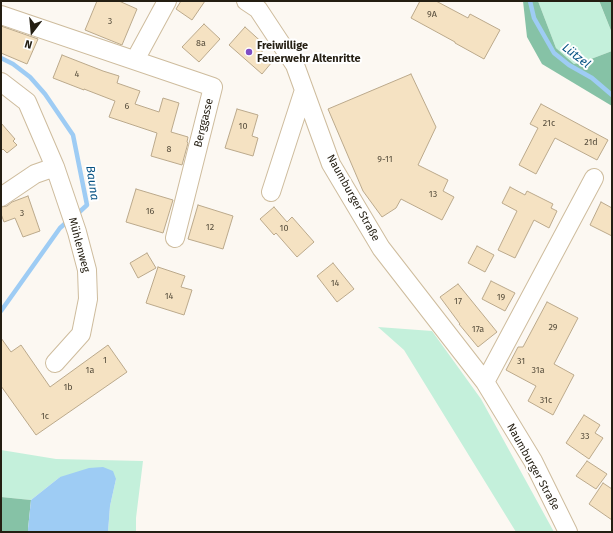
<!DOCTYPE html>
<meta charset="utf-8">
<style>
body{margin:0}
#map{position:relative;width:613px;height:533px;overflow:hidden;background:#fcf8f2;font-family:"Fira Sans",sans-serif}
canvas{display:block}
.frame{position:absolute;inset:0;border:2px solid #241e12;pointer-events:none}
.north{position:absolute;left:12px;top:12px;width:40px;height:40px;-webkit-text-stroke:3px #fff;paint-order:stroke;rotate:196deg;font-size:11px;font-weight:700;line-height:16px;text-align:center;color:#241e12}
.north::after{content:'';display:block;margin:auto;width:14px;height:18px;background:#241e12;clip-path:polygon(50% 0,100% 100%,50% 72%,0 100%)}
</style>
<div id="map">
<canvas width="613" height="533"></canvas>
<div class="frame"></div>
<div class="north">N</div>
</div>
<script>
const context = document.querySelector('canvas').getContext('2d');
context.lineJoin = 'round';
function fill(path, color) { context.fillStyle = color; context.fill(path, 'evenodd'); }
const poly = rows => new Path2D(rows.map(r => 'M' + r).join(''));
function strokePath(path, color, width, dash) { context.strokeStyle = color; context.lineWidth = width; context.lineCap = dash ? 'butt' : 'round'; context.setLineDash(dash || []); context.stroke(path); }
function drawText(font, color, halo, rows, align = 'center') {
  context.font = font + ' "Fira Sans",sans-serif'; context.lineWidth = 4; context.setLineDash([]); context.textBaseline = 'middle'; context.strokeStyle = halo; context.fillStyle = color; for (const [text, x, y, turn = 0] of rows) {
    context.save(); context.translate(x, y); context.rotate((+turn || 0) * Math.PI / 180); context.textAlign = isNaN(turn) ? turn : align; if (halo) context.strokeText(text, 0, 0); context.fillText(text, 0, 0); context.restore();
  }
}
fill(poly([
 [538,1,599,1,612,33,612,51,591,59,574,64,556,48],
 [378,327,432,331,481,399,554,532,516,532,404,350],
 [1,450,56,459,143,461,136,518,136,532,108,532,110,506,116,479,60,477,31,500,1,497]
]), '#c4f0db');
fill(poly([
 [523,1,538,1,556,48,574,64,591,59,612,51,612,106,542,64,527,37],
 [599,1,612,1,612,33,600,3],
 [1,497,31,500,28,529,28,532,1,532]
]), '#86c2a6');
fill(poly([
 [103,467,113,471,116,479,110,506,108,532,28,532,28,529,31,500,60,477,89,468]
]), '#9eccf4');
strokePath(poly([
 [530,1,534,18,554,53,569,65,592,78,612,95],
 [1,58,13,64,30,77,45,94,73,135,87,205,75,216],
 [1,311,60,228,69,220]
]), '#9eccf4', 4.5);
const building = poly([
 [97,1,119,1,137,9,122,45,85,30,97,1],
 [181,1,205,1,192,20,176,9,181,1],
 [420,1,436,1,468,18,470,14,500,30,484,59,455,43,455,42,411,18,420,1],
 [204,24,220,39,199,62,182,47,204,24],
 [1,26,38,39,27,64,1,53,1,26],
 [245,27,266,46,261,53,272,62,262,74,229,45,245,27],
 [62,55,103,71,119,76,117,83,140,91,135,104,159,112,163,98,179,103,171,132,188,137,187,142,188,143,182,165,151,156,157,133,109,117,115,101,84,89,84,90,53,78,62,55],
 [411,74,436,127,418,165,448,180,443,191,454,197,442,220,401,199,396,208,382,217,363,191,328,109,411,74],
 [541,104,608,140,597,160,555,138,536,174,519,165,538,128,530,124,541,104],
 [237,109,258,115,252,136,258,138,253,156,225,148,237,109],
 [1,123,15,139,13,141,17,145,7,153,3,149,1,151,1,123],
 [510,187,525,195,527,191,553,204,551,208,557,211,549,228,534,220,515,258,498,250,517,211,502,203,510,187],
 [136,189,173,200,163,233,126,222,136,189],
 [28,196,40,231,23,237,15,218,4,222,1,214,1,207,7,206,12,202,28,196],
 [601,202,612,208,612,236,590,225,601,202],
 [198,205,233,216,223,249,188,239,198,205],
 [274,207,287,222,292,217,314,242,297,257,276,233,274,235,260,219,274,207],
 [477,246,494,255,485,272,468,263,477,246],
 [147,253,156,268,138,278,130,263,147,253],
 [333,263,354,289,337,302,317,276,333,263],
 [158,267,185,276,181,287,192,290,184,315,146,303,158,267],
 [491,281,515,293,505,311,482,299,491,281],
 [458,284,497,332,478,347,459,324,460,324,440,297,458,284],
 [547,302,578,318,554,364,574,375,553,415,528,401,536,386,506,370,518,347,523,347,547,302],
 [1,338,11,352,21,345,50,387,108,345,127,372,36,435,1,386,1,338],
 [584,415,600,425,595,433,603,438,589,459,566,443,584,415],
 [587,461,607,474,596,489,576,476,587,461],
 [603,483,612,489,612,520,589,504,603,483]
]);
fill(building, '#f5e2c2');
strokePath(building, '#bba98b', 1);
const minor = poly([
 [246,1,258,9,295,65,331,164,381,248,485,382,533,461,568,532],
 [1,15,213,87,175,238],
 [135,60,167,1],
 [1,82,27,102,55,167,35,174,1,197],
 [55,167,77,232,87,270,88,299,81,334,55,363],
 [271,192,304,90],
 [485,382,594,178]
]);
strokePath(minor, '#cebc9d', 20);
strokePath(minor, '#fff', 18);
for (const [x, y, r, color] of [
 [249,52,4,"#7f4dc5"]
]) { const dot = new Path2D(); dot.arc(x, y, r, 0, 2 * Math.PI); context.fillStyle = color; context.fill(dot); strokePath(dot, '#fff', 1.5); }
drawText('9px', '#584f3e', null, [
 ["9A",432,14],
 ["3",110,21],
 ["8a",201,43],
 ["4",77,74],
 ["6",127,106],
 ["21c",549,123],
 ["10",243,126],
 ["21d",591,142],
 ["8",169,149],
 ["9-11",385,159],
 ["13",433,194],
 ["16",150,211],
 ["3",22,213],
 ["12",210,227],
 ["10",284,228],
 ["14",335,283],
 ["14",169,296],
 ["19",501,297],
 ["17",458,301],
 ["29",553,327],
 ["17a",478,329],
 ["1",105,360],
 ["31",521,361],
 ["1a",90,370],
 ["31a",538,370],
 ["1b",68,387],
 ["31c",546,400],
 ["1c",45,416],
 ["33",585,436]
]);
drawText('bold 11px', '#241e12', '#fff', [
 ["Freiwillige",257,46],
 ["Feuerwehr Altenritte",257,59]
], 'left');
drawText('11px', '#241e12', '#fff', [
 ["Berggasse",204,123,-76],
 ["Naumburger Straße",353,198,61],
 ["Mühlenweg",79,245,75],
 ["Naumburger Straße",533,467,61]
]);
drawText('italic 12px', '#065283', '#fff', [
 ["Lützel",576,56,38],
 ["Bauna",92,183,82]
]);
</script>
